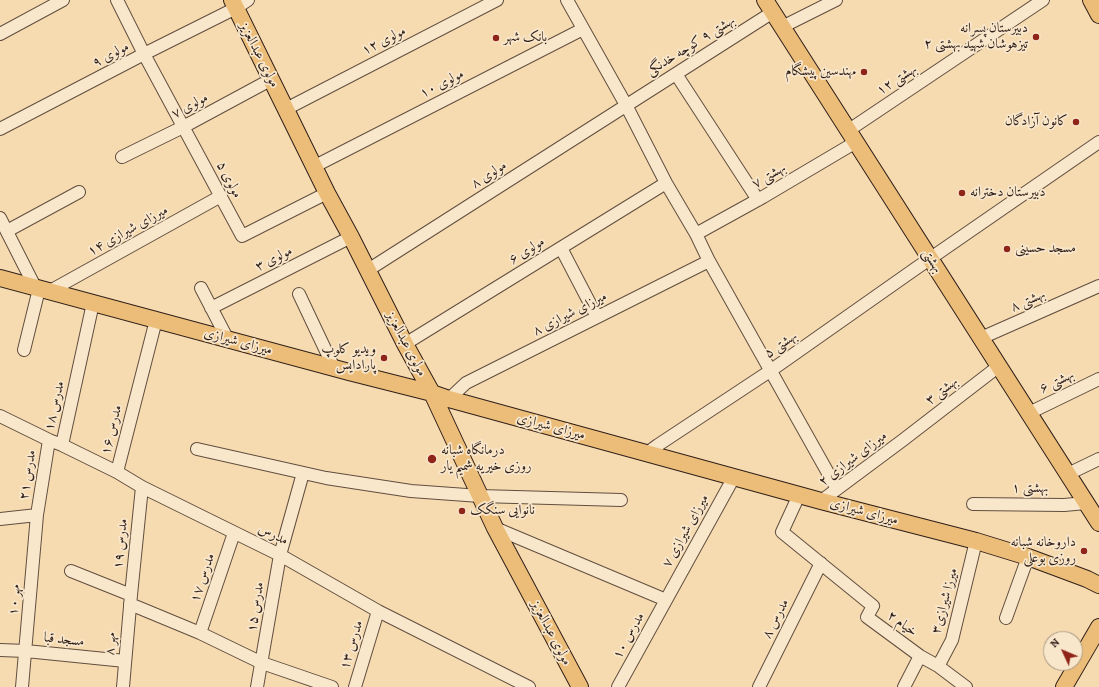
<!DOCTYPE html>
<meta charset="utf-8">
<style>
body{margin:0}
#map{position:relative;width:1099px;height:687px;overflow:hidden;background:#f6dab0;font-family:Alegreya,serif}
canvas{display:block}
.north{position:absolute;left:1043px;top:631px;width:40px;height:40px;box-sizing:border-box;background:#f9e7cc;border:1px solid #a89784;border-radius:50%;rotate:314deg;font-size:11px;font-weight:700;line-height:16px;text-align:center;color:#2f1f19}
.north::after{content:'';display:block;margin:auto;width:14px;height:18px;background:#8f2418;clip-path:polygon(50% 0,100% 100%,50% 72%,0 100%)}
</style>
<div id="map">
<canvas width="1099" height="687"></canvas>
<div class="north">N</div>
</div>
<script>
const context = document.querySelector('canvas').getContext('2d');
context.lineJoin = 'round';
const poly = rows => new Path2D(rows.map(r => 'M' + r).join(''));
function strokePath(path, color, width, dash) { context.strokeStyle = color; context.lineWidth = width; context.lineCap = dash ? 'butt' : 'round'; context.setLineDash(dash || []); context.stroke(path); }
function drawText(font, color, halo, rows, align = 'center') {
  context.font = font + ' Alegreya,Amiri,serif'; context.lineWidth = 3.5; context.setLineDash([]); context.textBaseline = 'middle'; context.strokeStyle = halo; context.fillStyle = color; for (const [text, x, y, turn = 0] of rows) {
    context.save(); context.translate(x, y); context.rotate((+turn || 0) * Math.PI / 180); context.textAlign = isNaN(turn) ? turn : align; if (halo) context.strokeText(text, 0, 0); context.fillText(text, 0, 0); context.restore();
  }
}
const minor = poly([
 [117,0,144,54,242,236,327,193],
 [567,0,626,105,666,183,696,234,709,261,837,489],
 [782,27,836,0],
 [0,34,63,0],
 [676,74,758,200],
 [286,109,497,0],
 [0,129,144,54,236,8,248,0],
 [849,130,1043,0],
 [122,157,183,127,272,79],
 [315,166,583,29],
 [0,218,35,287],
 [7,231,79,192],
 [696,234,763,197,856,142],
 [561,248,597,317],
 [368,270,773,12],
 [201,288,228,340],
 [50,291,221,196],
 [299,294,334,368],
 [211,308,351,237],
 [981,338,1099,286],
 [405,344,666,183],
 [24,350,39,289],
 [449,399,466,383,709,261],
 [1029,413,1099,379],
 [0,416,49,440,62,445,117,472,142,487,280,555,378,611,529,687],
 [62,445,93,303],
 [197,449,326,478,411,491,480,496,621,500],
 [647,453,658,445,770,371,915,269,1099,142],
 [117,472,156,320],
 [1068,474,1099,459],
 [799,495,782,532,873,606,867,617,920,656,938,666,966,687],
 [821,501,903,440,999,366],
 [973,504,1064,505,1086,503],
 [0,519,37,515],
 [495,528,666,600],
 [71,571,131,595],
 [130,604,200,633,262,663,332,687],
 [1006,618,1028,557],
 [200,633,234,533],
 [0,650,26,651,125,661],
 [938,666,942,659,952,640,976,541],
 [22,687,37,515,49,440],
 [123,687,131,595,142,487],
 [257,687,280,555,303,473],
 [355,687,378,611],
 [618,687,734,477],
 [759,687,821,563],
 [904,687,920,656]
]);
const major = poly([
 [232,0,327,193,351,237,405,344,432,393,495,528,580,687],
 [765,0,1099,523],
 [1091,0,1099,15],
 [0,278,349,372,432,393,449,399,821,501,976,541,1028,557,1087,579,1099,585],
 [1064,687,1099,627]
]);
strokePath(minor, '#614e3f', 14);
strokePath(major, '#2f1f19', 18);
strokePath(minor, '#f9e7cc', 12);
strokePath(major, '#ebbd78', 16);
for (const [x, y, r, color] of [
 [1036,37,4,"#8f2418"],
 [496,38,4,"#8f2418"],
 [864,72,4,"#8f2418"],
 [1076,122,4,"#8f2418"],
 [962,193,4,"#8f2418"],
 [1007,249,4,"#8f2418"],
 [384,358,4,"#8f2418"],
 [432,459,5,"#8f2418"],
 [462,511,4,"#8f2418"],
 [1084,551,4,"#8f2418"]
]) { const dot = new Path2D(); dot.arc(x, y, r, 0, 2 * Math.PI); context.fillStyle = color; context.fill(dot); strokePath(dot, '#f9e7cc', 1.5); }
drawText('14px', '#2f1f19', '#f9e7cc', [
 ["دبیرستان پسرانه",1028,29],
 ["تیزهوشان شهید بهشتی ۲",1028,45],
 ["بانک شهر",504,38,"left"],
 ["مهندسین پیشگام",856,72],
 ["کانون آزادگان",1068,122],
 ["دبیرستان دخترانه",970,193,"left"],
 ["مسجد حسینی",1015,249,"left"],
 ["ویدیو کلوپ",376,350],
 ["پارادایس",376,366],
 ["درمانگاه شبانه",441,451,"left"],
 ["روزی خیریه شمیم یار",441,467,"left"],
 ["نانوایی سنگک",470,511,"left"],
 ["داروخانه شبانه",1076,543],
 ["روزی بوعلی",1076,559]
], 'right');
drawText('14px', '#2f1f19', '#f9e7cc', [
 ["مولوی ۱۲",384,41,-27],
 ["بهشتی ۹ کوچه خدنگی",691,46,-32],
 ["مولوی ۹",111,55,-28],
 ["مولوی عبدالعزیز",259,55,63],
 ["بهشتی ۱۲",897,80,-33],
 ["مولوی ۱۰",442,84,-27],
 ["مولوی ۷",190,106,-28],
 ["مولوی ۸",489,175,-33],
 ["بهشتی ۷",769,176,-30],
 ["مولوی ۵",229,180,62],
 ["میرزای شیرازی ۱۴",128,231,-29],
 ["مولوی ۶",527,251,-32],
 ["مولوی ۳",274,259,-27],
 ["بهشتی",932,261,57],
 ["بهشتی ۸",1028,301,-24],
 ["میرزای شیرازی ۸",570,314,-27],
 ["میرزای شیرازی",238,342,15],
 ["مولوی عبدالعزیز",406,344,62],
 ["بهشتی ۵",781,345,-35],
 ["بهشتی ۶",1057,382,-26],
 ["بهشتی ۳",942,391,-38],
 ["مدرس ۱۸",55,406,-77],
 ["میرزای شیرازی",551,427,15],
 ["مدرس ۱۶",112,430,-76],
 ["میرزای شیرازی ۲",853,459,-37],
 ["مدرس ۲۱",28,475,-81],
 ["بهشتی ۱",1030,489],
 ["میرزای شیرازی",864,512,15],
 ["میرزای شیرازی ۷",686,531,-61],
 ["مدرس",273,535,26],
 ["مدرس ۱۹",121,544,-84],
 ["مدرس ۱۷",203,578,-71],
 ["مهر ۱۰",15,600,-85],
 ["میرزا شیرازی۳",945,601,-75],
 ["مدرس ۱۵",256,607,-81],
 ["مدرس ۸",776,619,-63],
 ["خیام ۲",902,624,36],
 ["مولوی عبدالعزیز",551,633,62],
 ["مدرس ۱۰",629,636,-61],
 ["مسجد قبا",64,640,6],
 ["مهر ۸",111,644,-85],
 ["مدرس ۱۳",352,645,-73]
]);
</script>
